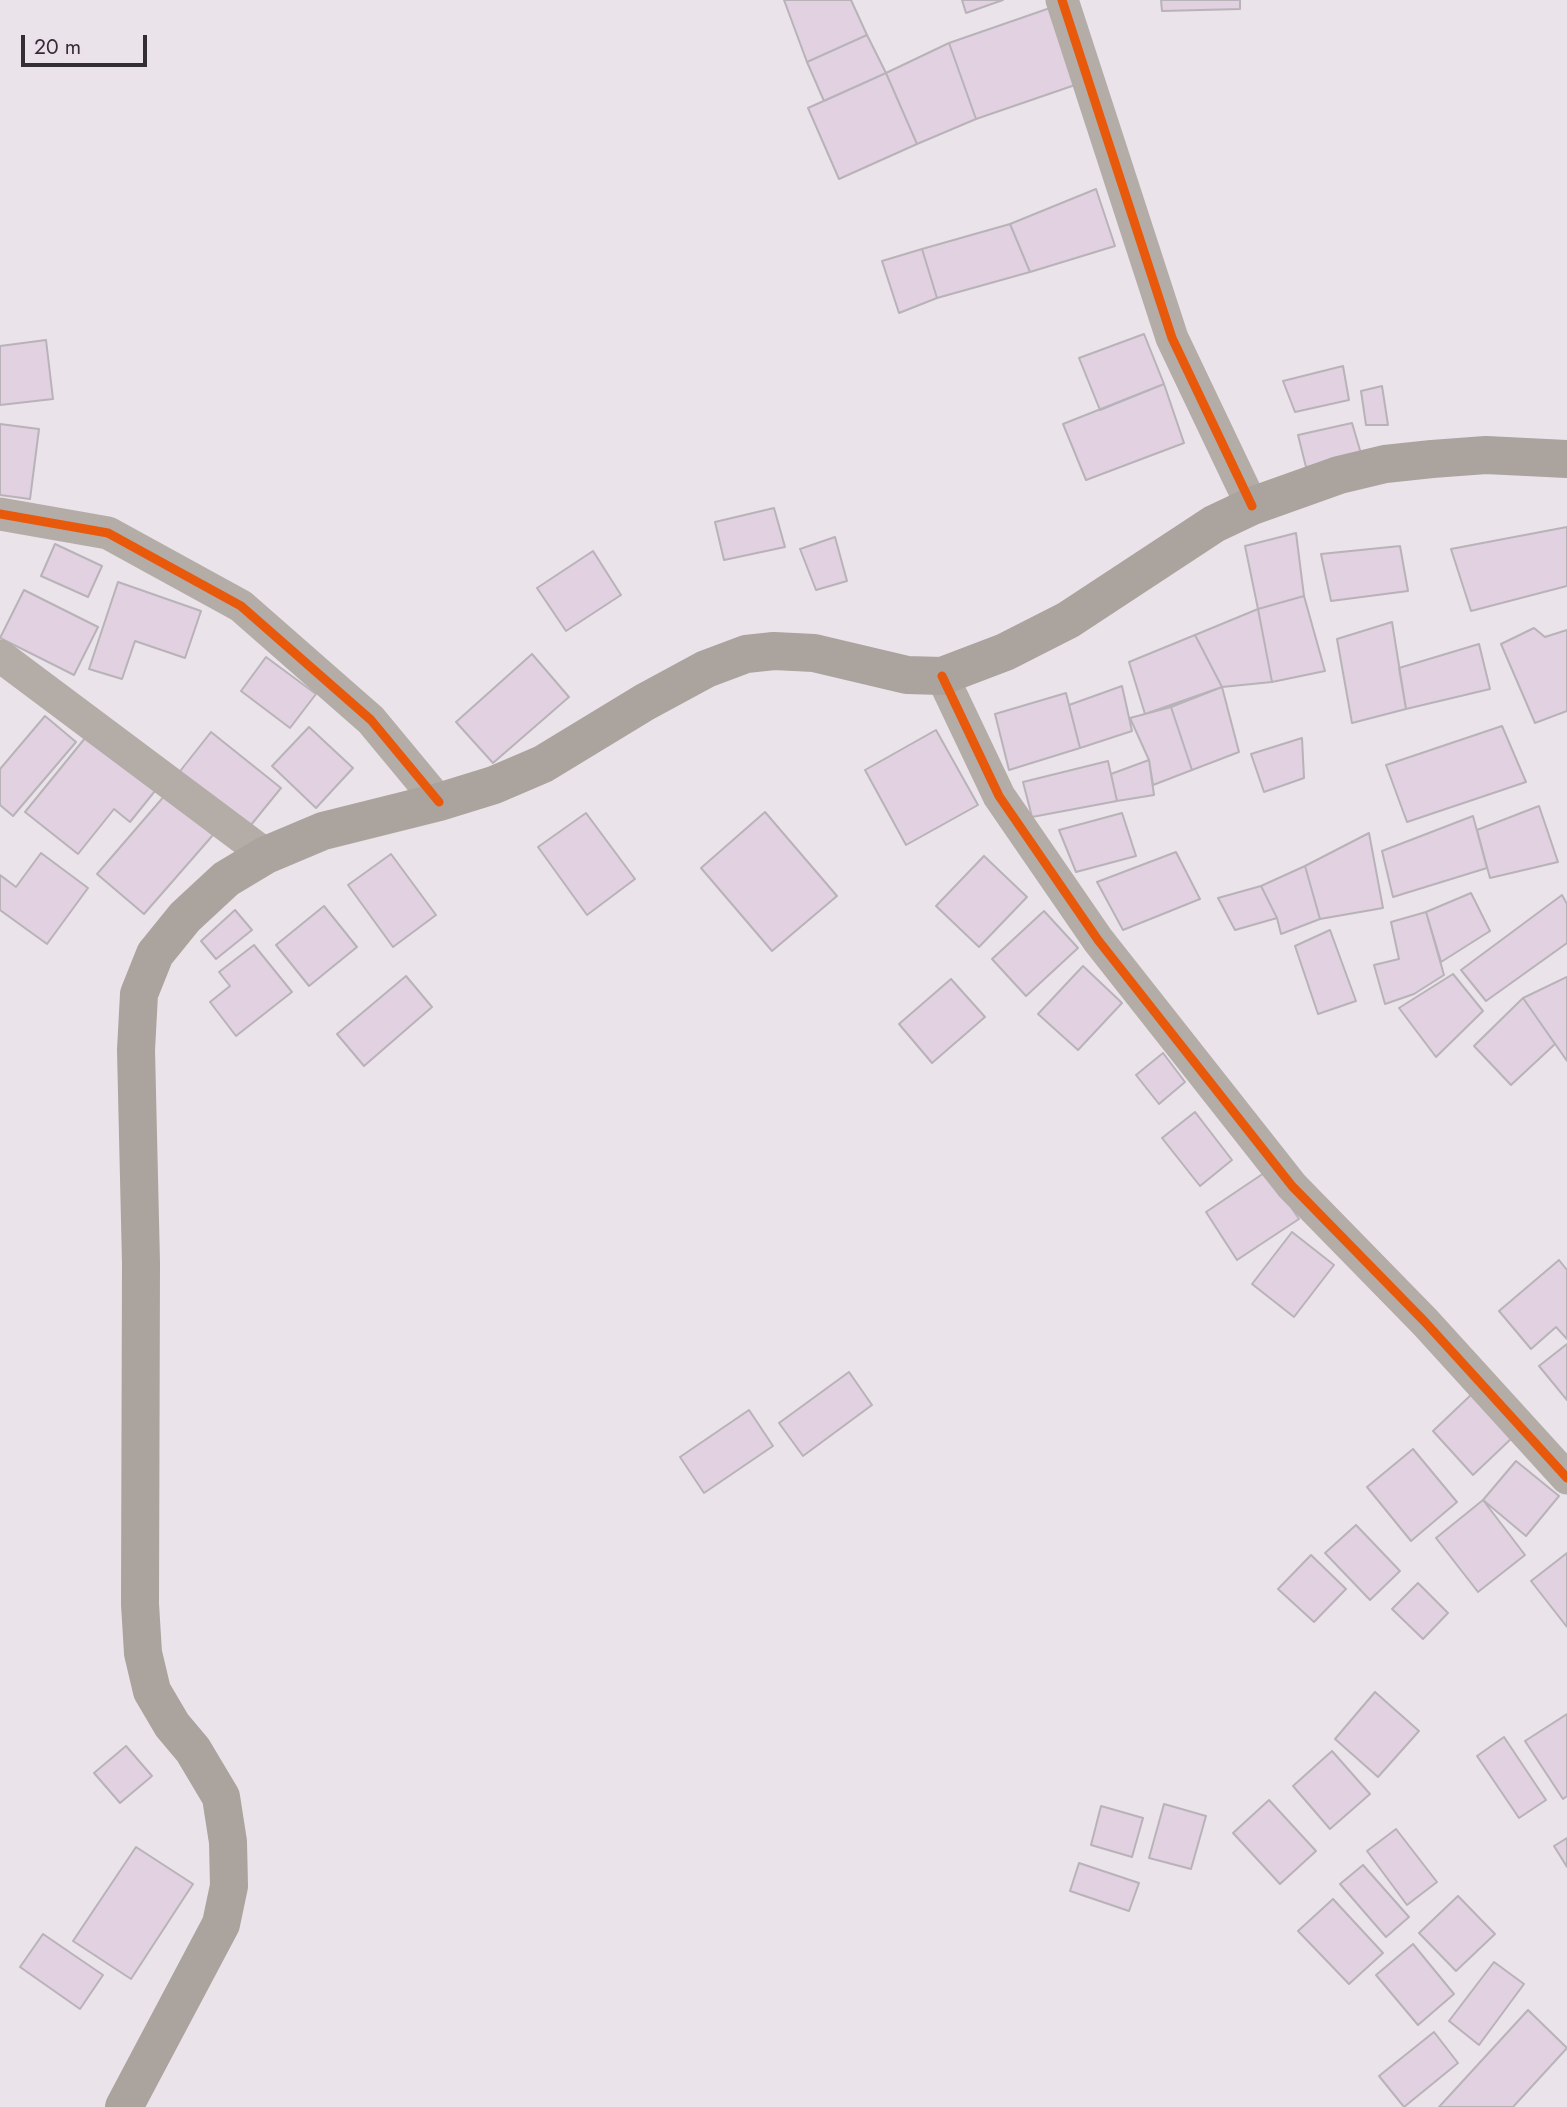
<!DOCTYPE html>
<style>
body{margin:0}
#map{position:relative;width:1567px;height:2107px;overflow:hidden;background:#eae3e9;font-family:Jost,sans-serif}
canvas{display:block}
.scale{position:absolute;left:21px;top:35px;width:126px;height:32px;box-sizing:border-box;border:4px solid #332e33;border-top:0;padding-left:9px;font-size:21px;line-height:24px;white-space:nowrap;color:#332e33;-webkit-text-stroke:5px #ede0ec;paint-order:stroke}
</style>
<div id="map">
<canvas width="1567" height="2107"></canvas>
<div class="scale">20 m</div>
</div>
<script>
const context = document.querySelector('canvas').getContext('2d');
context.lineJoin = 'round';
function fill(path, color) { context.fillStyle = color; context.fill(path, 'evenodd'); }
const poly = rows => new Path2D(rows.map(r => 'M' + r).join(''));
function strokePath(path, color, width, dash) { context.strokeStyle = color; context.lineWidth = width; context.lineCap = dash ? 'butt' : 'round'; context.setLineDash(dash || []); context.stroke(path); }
const building = poly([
 [784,0,851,0,867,35,807,62,784,0],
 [962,0,1003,0,966,13,962,0],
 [1161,0,1240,0,1240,9,1162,11,1161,0],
 [1050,8,1075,85,976,119,949,43,1050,8],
 [867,35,886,73,824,101,807,62,867,35],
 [949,43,976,119,917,144,886,73,949,43],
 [886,73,917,144,839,179,808,108,886,73],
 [1096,189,1115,246,1030,272,1010,224,1096,189],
 [1010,224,1030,272,937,298,922,249,1010,224],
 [922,249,937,298,899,313,882,261,922,249],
 [1144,334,1164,384,1100,410,1079,358,1144,334],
 [46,340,53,399,0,405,0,346,46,340],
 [1343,366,1349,400,1295,412,1283,381,1343,366],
 [1164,384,1184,443,1086,480,1063,424,1164,384],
 [1382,386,1388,425,1366,425,1361,391,1382,386],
 [1352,423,1362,457,1306,467,1298,435,1352,423],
 [0,424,39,429,30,499,0,495,0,424],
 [774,508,785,547,724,560,715,522,774,508],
 [1567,527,1567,586,1471,611,1451,549,1567,527],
 [1296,533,1304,596,1258,609,1245,546,1296,533],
 [835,537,847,581,816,590,800,549,835,537],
 [55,544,102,566,88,597,41,576,55,544],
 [1400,546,1408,591,1331,601,1321,554,1400,546],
 [593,551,621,595,566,631,537,588,593,551],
 [118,582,201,611,185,658,135,641,122,679,89,669,118,582],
 [24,590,98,627,74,675,0,638,24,590],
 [1304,596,1325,671,1272,682,1258,609,1304,596],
 [1258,609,1272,682,1222,687,1195,635,1258,609],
 [1392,622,1406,709,1352,723,1337,639,1392,622],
 [1534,628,1545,637,1567,630,1567,711,1535,723,1501,644,1534,628],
 [1195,635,1222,687,1145,714,1129,662,1195,635],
 [1479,644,1490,689,1406,709,1399,668,1479,644],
 [532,654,569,697,493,763,456,722,532,654],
 [266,657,316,694,290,728,241,691,266,657],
 [1122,686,1132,731,1080,748,1069,705,1122,686],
 [1222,687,1239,752,1192,770,1171,707,1222,687],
 [1066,693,1080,748,1009,770,995,714,1066,693],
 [1171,707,1192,770,1153,785,1149,760,1130,718,1171,707],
 [45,716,76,742,13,816,0,805,0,769,45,716],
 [1502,726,1526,782,1407,822,1386,765,1502,726],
 [309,727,353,768,316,808,272,766,309,727],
 [936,730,978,805,906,845,865,770,936,730],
 [90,732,159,786,130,822,114,809,78,854,25,812,90,732],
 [211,732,281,788,246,831,177,775,211,732],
 [1302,738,1304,778,1264,792,1251,754,1302,738],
 [1149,760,1154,795,1117,801,1111,774,1149,760],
 [1108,761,1117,801,1032,817,1023,782,1108,761],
 [166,794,213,835,144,914,97,874,166,794],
 [1539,806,1558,862,1490,878,1477,830,1539,806],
 [765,812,837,896,772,951,701,868,765,812],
 [586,813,635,879,587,915,538,847,586,813],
 [1122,813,1136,856,1076,872,1059,830,1122,813],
 [1473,816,1487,868,1393,897,1382,851,1473,816],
 [1369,833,1383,908,1320,919,1305,866,1369,833],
 [1176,852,1200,899,1123,930,1097,882,1176,852],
 [41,853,88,888,47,944,0,910,0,875,16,887,41,853],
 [391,854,436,915,393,947,348,885,391,854],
 [984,856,1027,897,979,947,936,906,984,856],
 [1305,866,1320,919,1281,934,1277,918,1261,886,1305,866],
 [1261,886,1277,918,1235,930,1218,898,1261,886],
 [1471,893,1490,931,1441,962,1426,912,1471,893],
 [1562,895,1567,904,1567,943,1486,1001,1461,970,1562,895],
 [324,906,357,947,309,986,276,945,324,906],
 [235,910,252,930,216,959,201,941,235,910],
 [1044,911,1078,948,1026,996,992,959,1044,911],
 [1426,912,1444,975,1414,994,1385,1004,1374,965,1399,959,1391,922,1426,912],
 [1330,930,1356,1001,1318,1014,1295,946,1330,930],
 [254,945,292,992,236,1036,210,1002,230,986,219,972,254,945],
 [1083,966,1122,1003,1078,1050,1038,1014,1083,966],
 [1453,974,1483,1011,1436,1057,1399,1008,1453,974],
 [406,976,432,1007,364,1066,337,1034,406,976],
 [1567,977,1567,1061,1523,998,1567,977],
 [951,979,985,1017,932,1063,899,1024,951,979],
 [1523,998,1555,1044,1511,1085,1474,1046,1523,998],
 [1163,1053,1185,1082,1159,1104,1136,1075,1163,1053],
 [1195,1112,1232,1160,1200,1186,1162,1138,1195,1112],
 [1267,1171,1299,1219,1237,1260,1206,1212,1267,1171],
 [1292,1232,1334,1265,1294,1317,1252,1284,1292,1232],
 [1559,1260,1567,1270,1567,1339,1556,1327,1531,1349,1499,1311,1559,1260],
 [1567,1344,1567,1400,1539,1366,1567,1344],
 [849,1372,872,1405,803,1456,779,1423,849,1372],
 [1473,1393,1513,1437,1473,1475,1433,1431,1473,1393],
 [749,1410,773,1446,704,1493,680,1457,749,1410],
 [1413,1449,1457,1502,1411,1541,1367,1487,1413,1449],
 [1516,1461,1559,1496,1526,1536,1483,1500,1516,1461],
 [1483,1500,1525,1555,1478,1592,1436,1538,1483,1500],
 [1356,1525,1400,1571,1370,1600,1325,1553,1356,1525],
 [1567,1553,1567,1627,1531,1581,1567,1553],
 [1311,1555,1346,1589,1314,1622,1278,1589,1311,1555],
 [1418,1583,1448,1613,1423,1639,1392,1609,1418,1583],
 [1375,1692,1419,1731,1378,1777,1335,1739,1375,1692],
 [1567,1714,1567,1796,1563,1799,1525,1741,1567,1714],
 [1504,1737,1546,1800,1519,1818,1477,1756,1504,1737],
 [126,1746,152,1776,120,1803,94,1773,126,1746],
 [1332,1751,1370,1794,1330,1829,1293,1786,1332,1751],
 [1269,1800,1316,1851,1280,1884,1233,1833,1269,1800],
 [1164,1804,1206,1816,1191,1869,1149,1858,1164,1804],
 [1101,1806,1143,1818,1132,1857,1091,1845,1101,1806],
 [1396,1829,1437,1882,1407,1905,1367,1851,1396,1829],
 [1567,1838,1567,1867,1554,1846,1567,1838],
 [136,1847,193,1884,131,1979,73,1941,136,1847],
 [1079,1863,1139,1883,1129,1911,1070,1891,1079,1863],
 [1363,1865,1409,1917,1386,1937,1340,1884,1363,1865],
 [1458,1896,1495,1934,1456,1971,1419,1933,1458,1896],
 [1333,1899,1383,1953,1349,1984,1298,1931,1333,1899],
 [43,1934,103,1975,80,2009,20,1967,43,1934],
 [1413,1944,1454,1994,1418,2025,1376,1975,1413,1944],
 [1494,1962,1524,1984,1479,2045,1449,2021,1494,1962],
 [1528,2010,1567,2048,1513,2107,1439,2107,1528,2010],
 [1434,2032,1458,2063,1404,2107,1379,2076,1434,2032]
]);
fill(building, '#e1d1e1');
strokePath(building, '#b8b3b8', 2);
strokePath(poly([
 [1062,0,1172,338,1252,506],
 [0,514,108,533,241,606,371,720,439,802],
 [0,656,266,855],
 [942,676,999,796,1098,940,1292,1186,1425,1322,1567,1478]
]), '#b3aca7', 33);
strokePath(poly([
 [124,2107,221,1924,229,1886,228,1842,221,1797,193,1750,172,1725,152,1691,143,1653,140,1604,141,1263,136,1050,139,994,155,954,185,917,226,879,266,855,323,831,439,802,494,785,543,764,645,702,706,669,746,654,774,651,814,653,907,675,942,676,1005,652,1068,620,1214,524,1252,506,1339,475,1385,464,1432,459,1486,455,1567,459]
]), '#aba39e', 38);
strokePath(poly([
 [1062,0,1172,338,1252,506],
 [0,514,108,533,241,606,371,720,439,802],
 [942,676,999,796,1098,940,1292,1186,1425,1322,1567,1478]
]), '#e8590c', 9);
</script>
